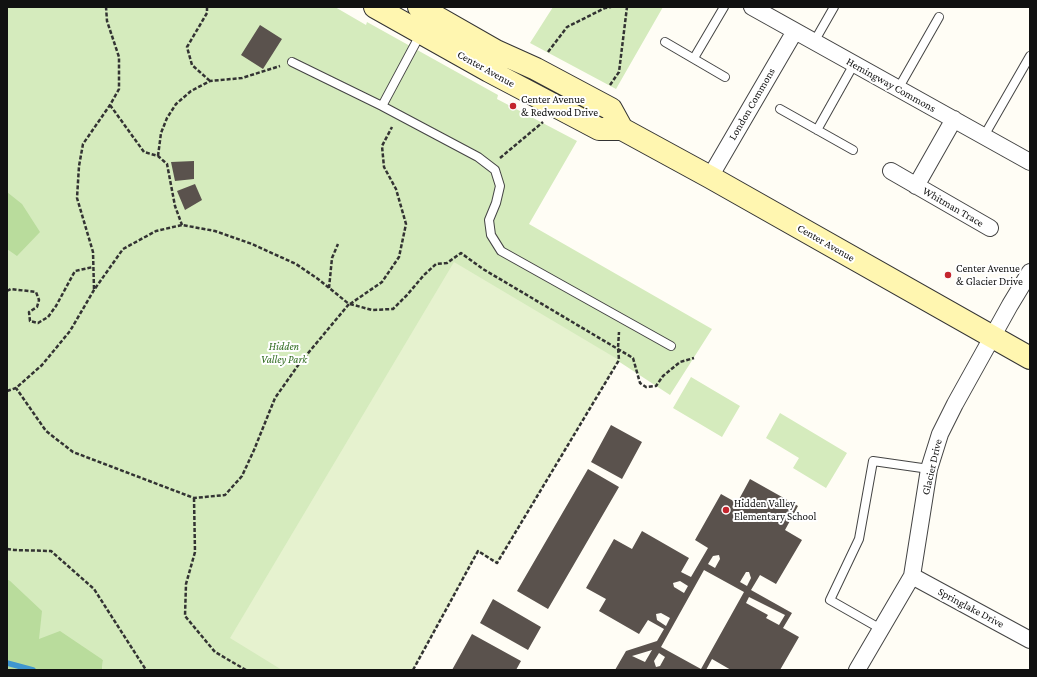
<!DOCTYPE html>
<style>
body{margin:0}
#map{position:relative;width:1037px;height:677px;overflow:hidden;background:#fffdf5;font-family:"Crimson Pro",serif}
canvas{display:block}
.frame{position:absolute;inset:0;border:8px solid #111;pointer-events:none}
</style>
<div id="map">
<canvas width="1037" height="677"></canvas>
<div class="frame"></div>
</div>
<script>
const context = document.querySelector('canvas').getContext('2d');
context.lineJoin = 'round';
function fill(path, color) { context.fillStyle = color; context.fill(path, 'evenodd'); }
const poly = rows => new Path2D(rows.map(r => 'M' + r).join(''));
function strokePath(path, color, width, dash) { context.strokeStyle = color; context.lineWidth = width; context.lineCap = dash ? 'butt' : 'round'; context.setLineDash(dash || []); context.stroke(path); }
function drawText(font, color, halo, rows, align = 'center') {
  context.font = font + ' "Crimson Pro",serif'; context.lineWidth = 4; context.setLineDash([]); context.textBaseline = 'middle'; context.strokeStyle = halo; context.fillStyle = color; for (const [text, x, y, turn = 0] of rows) {
    context.save(); context.translate(x, y); context.rotate((+turn || 0) * Math.PI / 180); context.textAlign = isNaN(turn) ? turn : align; if (halo) context.strokeText(text, 0, 0); context.fillText(text, 0, 0); context.restore();
  }
}
fill(poly([
 [7,7,335,7,366,25,367,22,498,95,497,99,577,141,529,224,712,329,670,395,618,361,497,563,478,552,413,670,102,670,103,660,39,639,9,580,7,580],
 [553,7,663,7,616,89,530,43],
 [691,377,740,406,722,437,673,408],
 [780,413,847,453,826,488,793,468,799,458,766,438]
]), '#d5ebbd');
fill(poly([
 [7,192,22,204,40,232,17,256,7,249],
 [7,580,9,580,42,611,39,639,60,631,103,660,102,670,7,670]
]), '#b9dc9c');
fill(poly([
 [454,262,619,360,497,563,478,552,413,670,282,670,230,638]
]), '#e6f2cf');
strokePath(poly([
 [7,663,33,670]
]), '#3f96cf', 5.5);
fill(poly([
 [260,25,282,39,263,69,241,55],
 [194,161,194,179,175,181,171,162],
 [195,184,202,200,185,210,177,191],
 [611,425,642,442,622,479,591,462],
 [588,469,619,487,548,609,517,591],
 [750,479,798,506,785,530,802,540,776,584,760,575,751,590,792,613,783,628,799,637,780,670,731,670,712,659,706,670,615,670,626,651,657,641,664,629,648,620,639,634,599,611,606,599,586,588,614,539,632,549,642,531,689,558,681,572,691,577,708,548,695,540,721,494,737,503],
 [719,555,720,559,715,568,708,564,713,556],
 [704,570,744,592,701,669,661,647],
 [746,572,749,572,751,578,747,586,740,582],
 [680,581,688,586,684,593,674,587,673,583],
 [749,597,785,615,779,625,766,618,768,615,746,603],
 [661,613,670,618,666,626,657,620,656,614],
 [652,650,645,662,632,656],
 [659,653,665,657,660,666,656,667,654,661],
 [493,599,541,627,528,650,480,623],
 [472,634,521,661,516,670,452,670]
]), '#5a524d');
const lane = poly([
 [665,42,725,77],
 [814,42,834,7],
 [694,58,724,7],
 [292,62,382,106,478,157,495,170,500,186,496,203,489,220,491,235,501,251,671,346],
 [898,89,939,17],
 [382,106,421,33],
 [780,109,853,150],
 [817,130,854,64],
 [984,136,1030,56],
 [881,629,830,600,859,539,873,461,929,469]
]);
const street = poly([
 [752,7,1030,162],
 [891,171,990,228],
 [710,177,795,31],
 [916,186,954,119],
 [912,576,1030,640],
 [857,670,912,576,929,469,940,434,955,404,1010,305,1030,272]
]);
const secondary = poly([
 [375,7,489,71,599,129,622,129,710,177,1030,358],
 [419,7,496,51,536,69,611,109,622,129]
]);
strokePath(lane, '#444', 10);
strokePath(street, '#444', 18);
strokePath(secondary, '#333', 24);
strokePath(poly([
 [207,7,207,13,187,47,192,65,210,81],
 [548,52,567,27,605,8,611,7],
 [610,85,619,72,627,7],
 [110,105,144,152,158,156,167,164,175,206,182,225],
 [158,156,161,133,167,118,176,104,191,91,210,81,242,78,280,66],
 [500,158,543,122],
 [329,288,332,258,338,244],
 [94,289,93,252,77,198,79,166,83,144,110,105,119,89,119,57,107,21,106,7],
 [7,291,11,289,36,292,39,300,37,307,29,312,30,321,38,323,48,317,56,306,75,271,93,267],
 [350,304,372,310,393,309,407,295,424,275,436,264,447,263,461,253,483,269,633,358,640,383,646,387,656,386,663,376,680,362,694,358],
 [350,304,382,282,399,257,406,224,396,189,384,167,382,146,392,127],
 [7,391,16,388,42,365,70,331,94,290,123,249,156,231,182,225,215,231,252,244,296,264,318,279,349,304,299,364,275,398,254,450,242,476,225,495,194,498,73,452,46,431,16,388],
 [194,498,195,552,186,584,185,616,215,652,246,670],
 [7,549,14,550,51,551,94,589,146,670],
 [413,670,478,551,497,563,619,360,618,348,619,332]
]), '#333', 2.5, [4, 2]);
strokePath(lane, '#fff', 8);
strokePath(street, '#fff', 16);
strokePath(secondary, '#fff6b0', 22);
for (const [x, y, r, color] of [
 [513,106,4,"#c4262e"],
 [948,275,4,"#c4262e"],
 [726,510,4,"#c4262e"]
]) { const dot = new Path2D(); dot.arc(x, y, r, 0, 2 * Math.PI); context.fillStyle = color; context.fill(dot); strokePath(dot, '#fff', 1.5); }
drawText('11px', '#111', '#fff', [
 ["Center Avenue",486,69,29],
 ["Hemingway Commons",891,85,29],
 ["London Commons",752,104,-60],
 ["Whitman Trace",953,207,30],
 ["Center Avenue",826,243,30],
 ["Glacier Drive",932,467,-77],
 ["Springlake Drive",971,608,28]
]);
drawText('11px', '#111', '#fff', [
 ["Center Avenue",521,100],
 ["& Redwood Drive",521,113],
 ["Center Avenue",956,269],
 ["& Glacier Drive",956,282],
 ["Hidden Valley",734,504],
 ["Elementary School",734,517]
], 'left');
drawText('italic 11px', '#2f6b1f', '#fff', [
 ["Hidden",284,347],
 ["Valley Park",284,360]
]);
</script>
